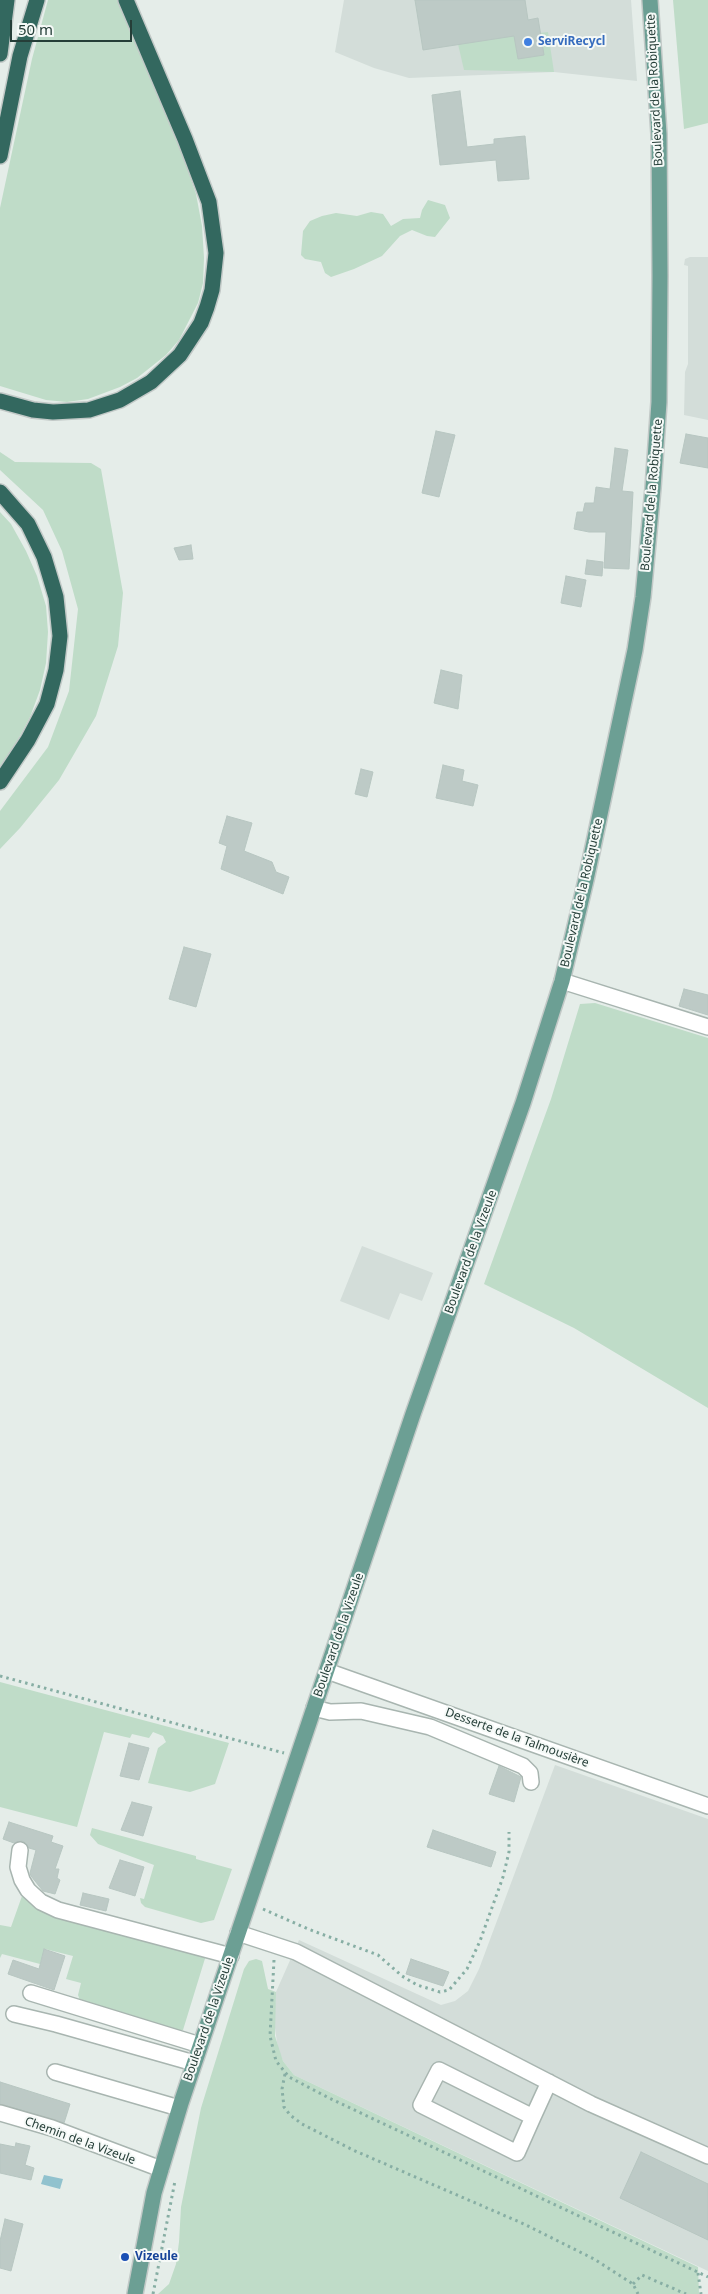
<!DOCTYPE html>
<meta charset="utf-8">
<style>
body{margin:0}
#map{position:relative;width:708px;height:2294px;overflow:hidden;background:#e5ede9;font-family:"Noto Sans",sans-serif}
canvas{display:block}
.scale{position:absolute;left:10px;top:20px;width:122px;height:22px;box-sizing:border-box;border:2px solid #253e38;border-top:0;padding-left:6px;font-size:15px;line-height:18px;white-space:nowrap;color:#253e38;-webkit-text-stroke:4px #f5f9f7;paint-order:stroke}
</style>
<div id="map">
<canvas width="708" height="2294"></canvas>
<div class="scale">50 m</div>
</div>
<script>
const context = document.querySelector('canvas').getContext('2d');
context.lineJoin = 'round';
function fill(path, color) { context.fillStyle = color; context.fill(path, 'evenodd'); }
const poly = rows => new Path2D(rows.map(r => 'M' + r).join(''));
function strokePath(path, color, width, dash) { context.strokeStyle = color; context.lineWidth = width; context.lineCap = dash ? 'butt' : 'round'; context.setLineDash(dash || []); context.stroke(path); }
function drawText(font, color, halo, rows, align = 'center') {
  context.font = font + ' "Noto Sans",sans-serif'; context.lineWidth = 4; context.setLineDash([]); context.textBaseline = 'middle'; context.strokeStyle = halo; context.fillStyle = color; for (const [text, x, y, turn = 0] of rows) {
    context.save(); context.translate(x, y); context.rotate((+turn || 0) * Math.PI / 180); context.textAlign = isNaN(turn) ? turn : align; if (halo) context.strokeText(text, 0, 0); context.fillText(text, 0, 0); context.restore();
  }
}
fill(poly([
 [344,0,631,0,637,81,554,72,409,78,374,68,335,52],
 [690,257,708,257,708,420,684,415,685,372,688,364,688,266,684,265,685,259],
 [362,1246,433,1273,422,1301,400,1293,389,1320,340,1301],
 [555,1765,708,1819,708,2271,294,2075,283,2061,278,2049,274,2021,276,1992,299,1940,441,2005,455,2001,468,1991,479,1969]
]), '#d3ddd9');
fill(poly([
 [48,0,117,0,183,156,196,194,202,226,204,258,203,283,198,303,179,340,166,355,137,378,120,387,88,399,67,402,46,400,0,386,0,208,32,59],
 [673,0,708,0,708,123,684,129],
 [514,32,518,59,540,33,548,32,554,72,464,70,458,44],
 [428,200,445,205,450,218,435,237,427,236,412,230,400,236,382,256,354,269,331,277,325,273,321,262,305,259,301,255,303,231,310,221,322,216,336,213,357,216,371,212,383,214,391,226,403,219,420,218,422,210],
 [0,452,15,462,91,463,101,469,123,593,118,646,96,716,59,780,20,828,0,849,0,811,48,747,69,691,78,609,62,551,43,510,0,470],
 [0,512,11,524,26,551,37,576,46,606,48,632,46,663,40,690,30,717,15,745,0,766],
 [595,1003,708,1038,708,1408,574,1328,484,1284,551,1099,580,1004],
 [0,1682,229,1743,215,1784,190,1792,148,1783,158,1748,166,1742,163,1736,153,1732,149,1738,132,1734,130,1738,104,1732,77,1827,0,1807],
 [92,1828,196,1856,196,1859,232,1869,214,1920,201,1923,145,1907,141,1903,140,1898,144,1899,154,1865,98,1844,90,1835],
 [22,1896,40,1906,207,1952,183,2030,176,2033,81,2003,78,1995,81,1983,66,1979,73,1956,45,1949,40,1964,2,1954,0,1958,0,1925,11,1927],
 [256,1959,262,1961,268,1989,276,1992,275,2036,283,2061,294,2075,698,2267,699,2294,158,2294,169,2284,176,2264,179,2242,181,2207,201,2108,244,1969,249,1961]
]), '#bfdcc8');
fill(poly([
 [44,2175,63,2179,60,2189,41,2184]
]), '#91c2ce');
const building = poly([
 [415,0,525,0,528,20,538,18,544,55,518,59,514,36,423,50,415,0],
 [460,91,467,147,494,144,494,139,525,136,529,179,498,181,496,160,440,165,432,95,460,91],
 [436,431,455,435,439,497,422,493,436,431],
 [686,434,708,438,708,468,680,463,686,434],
 [615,448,628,450,622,491,633,492,629,569,604,568,606,532,589,532,574,529,577,512,583,512,585,503,594,503,596,487,610,489,615,448],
 [191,545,193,559,179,560,174,548,191,545],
 [587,560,603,562,602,576,585,574,587,560],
 [566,576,586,580,581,607,561,603,566,576],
 [441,670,462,675,458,709,434,703,441,670],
 [443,765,464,770,462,781,478,785,473,806,436,798,443,765],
 [361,769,373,772,367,797,355,794,361,769],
 [227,816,252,823,244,851,272,862,276,872,289,877,283,894,221,869,227,846,219,843,227,816],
 [184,947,211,954,196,1007,169,999,184,947],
 [684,989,708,995,708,1015,679,1006,684,989],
 [129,1743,149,1748,139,1780,120,1776,129,1743],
 [499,1766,521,1777,514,1802,489,1794,499,1766],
 [132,1802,152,1807,143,1836,121,1830,132,1802],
 [9,1822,53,1836,51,1842,63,1846,55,1869,59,1869,57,1878,60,1880,55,1894,43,1891,31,1876,30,1873,36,1850,29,1848,26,1843,22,1841,14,1843,3,1839,9,1822],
 [433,1830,496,1852,491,1867,427,1847,433,1830],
 [120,1860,144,1867,135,1896,109,1888,120,1860],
 [83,1893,109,1899,106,1911,80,1905,83,1893],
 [44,1949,65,1956,54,1990,8,1974,13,1960,39,1969,44,1949],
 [411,1959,449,1972,443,1986,406,1974,411,1959],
 [0,2082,70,2104,64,2123,0,2104,0,2082],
 [16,2143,30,2146,25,2165,34,2168,31,2180,0,2173,0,2144,15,2147,16,2143],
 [641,2152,708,2184,708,2240,620,2198,641,2152],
 [5,2219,23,2224,11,2271,0,2268,0,2241,5,2219]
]);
fill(building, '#bdcac6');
strokePath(building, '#b7c6c1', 1);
const minor = poly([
 [562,981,708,1027],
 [327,1671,708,1806],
 [314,1708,330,1712,361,1711,430,1727,523,1766,530,1773,531,1782],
 [20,1850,18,1867,22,1880,28,1890,41,1902,58,1910,231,1956],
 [238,1933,296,1952,591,2104,708,2156],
 [31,1993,200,2045],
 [14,2014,56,2024,194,2063],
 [55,2072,179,2108],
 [0,2113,52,2128,161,2169],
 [533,2117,439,2070,421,2105,517,2153,533,2117,549,2082]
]);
const major = poly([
 [135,2294,154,2193,181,2103,413,1414,523,1103,562,981,586,880,635,650,643,597,653,488,659,402,660,276,659,134,650,0]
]);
const highway = poly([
 [0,54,7,0],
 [0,156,20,56,37,0],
 [0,401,33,410,53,412,89,410,120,400,151,382,180,355,201,323,207,307,212,290,216,253,209,202,185,139,126,0],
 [0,492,28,524,44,557,56,597,60,636,56,670,47,704,28,740,0,782]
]);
strokePath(minor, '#a8b5b0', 18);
strokePath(major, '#c2c9c7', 18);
strokePath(highway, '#c2c9c7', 18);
strokePath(poly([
 [0,1676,284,1753],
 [263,1909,308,1929,378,1955,402,1976,417,1985,440,1992,449,1990,467,1969,480,1941,503,1877,509,1852,509,1832],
 [274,1960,270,2036,276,2061,289,2077,329,2098,708,2277],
 [285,2074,282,2089,284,2107,290,2115,302,2124,353,2150,524,2224,594,2259,633,2284,638,2294],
 [698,2273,701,2294],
 [633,2284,642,2275,686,2294],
 [153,2294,175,2181]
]), '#87aea4', 3, [2.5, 4]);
strokePath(minor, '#fff', 15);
strokePath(major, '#6c9f94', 15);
strokePath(highway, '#33685f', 15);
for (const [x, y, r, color] of [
 [528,42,5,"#3f7fe0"],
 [125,2257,5,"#1a4fb4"]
]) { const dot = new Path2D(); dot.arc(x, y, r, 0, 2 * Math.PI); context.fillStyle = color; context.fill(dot); strokePath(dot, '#f5f9f7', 2); }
drawText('bold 12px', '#366cbe', '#f5f9f7', [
 ["ServiRecycl",538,42]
], 'left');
drawText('12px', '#253e38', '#f5f9f7', [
 ["Boulevard de la Robiquette",655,90,-93],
 ["Boulevard de la Robiquette",652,495,-85],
 ["Boulevard de la Robiquette",582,893,-77],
 ["Boulevard de la Vizeule",471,1252,-70],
 ["Boulevard de la Vizeule",339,1635,-71],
 ["Desserte de la Talmousière",517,1738,20],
 ["Boulevard de la Vizeule",209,2019,-71],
 ["Chemin de la Vizeule",80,2141,20]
]);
drawText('bold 12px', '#164399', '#f5f9f7', [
 ["Vizeule",135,2257]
], 'left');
</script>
